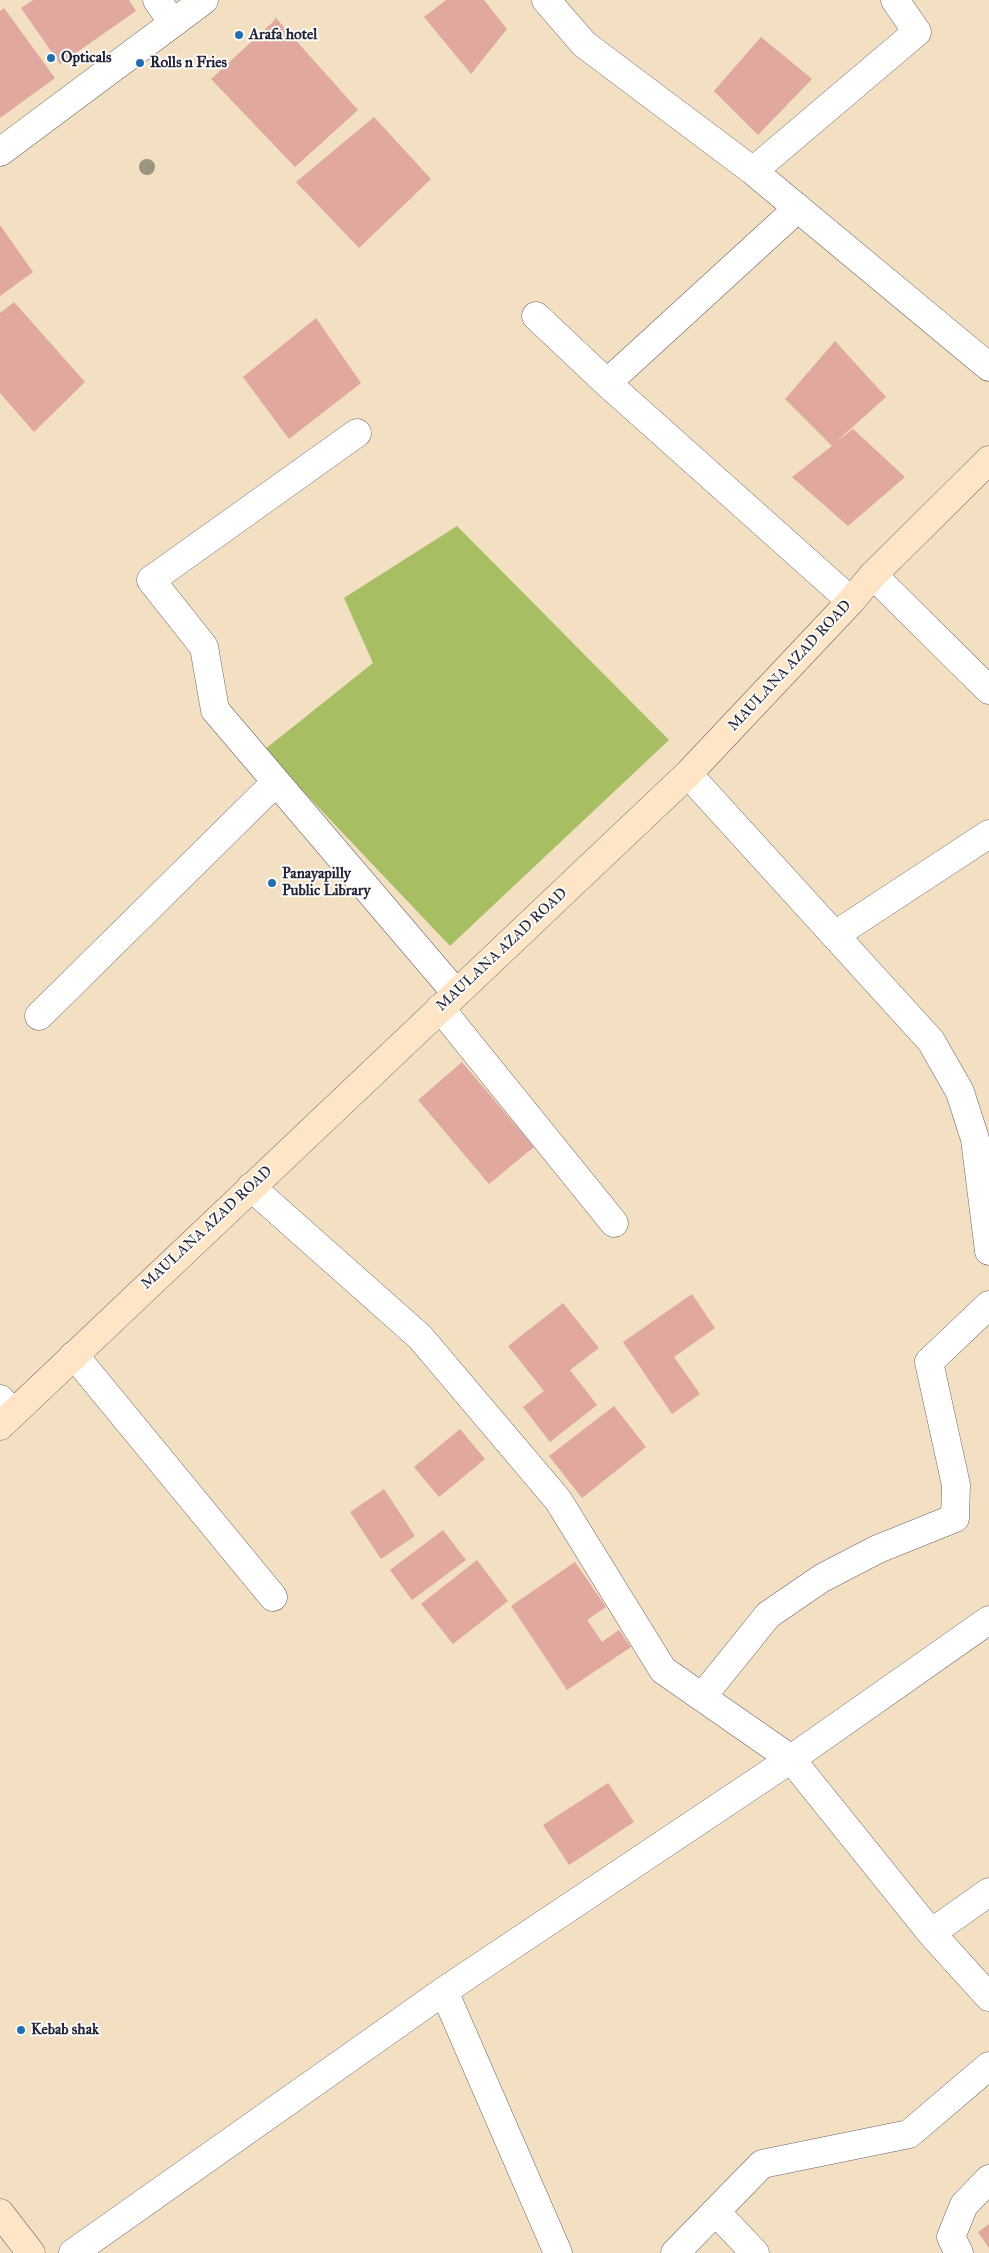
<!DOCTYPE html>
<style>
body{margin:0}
canvas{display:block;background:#f3dfc2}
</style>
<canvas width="989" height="2253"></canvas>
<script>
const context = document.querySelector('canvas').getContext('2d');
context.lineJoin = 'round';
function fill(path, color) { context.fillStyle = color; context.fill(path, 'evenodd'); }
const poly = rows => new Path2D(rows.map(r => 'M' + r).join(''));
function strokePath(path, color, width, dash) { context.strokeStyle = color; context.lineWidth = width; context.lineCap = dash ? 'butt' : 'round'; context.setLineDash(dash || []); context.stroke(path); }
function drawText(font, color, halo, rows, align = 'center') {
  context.font = font + ' "IM FELL Great Primer",serif'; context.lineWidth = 4; context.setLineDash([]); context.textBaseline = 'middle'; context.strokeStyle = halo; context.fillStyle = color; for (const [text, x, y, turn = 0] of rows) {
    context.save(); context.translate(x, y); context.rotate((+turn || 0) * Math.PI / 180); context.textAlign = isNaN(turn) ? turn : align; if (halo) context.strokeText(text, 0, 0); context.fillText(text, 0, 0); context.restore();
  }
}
fill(poly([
 [457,526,669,740,450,946,264,750,373,663,344,598]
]), '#a8be62');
fill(poly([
 [33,0,129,0,136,11,60,64,21,8],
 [446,0,484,0,507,29,471,74,424,17],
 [4,8,55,78,0,118,0,11],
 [275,17,358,110,295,167,211,79,275,20],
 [761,37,812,79,758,135,714,91],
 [374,117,431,179,359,248,296,182],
 [0,225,33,272,0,296],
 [14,302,85,382,34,432,0,393,0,313],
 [316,318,361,383,289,439,243,377],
 [835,341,886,397,837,441,853,429,905,477,848,526,792,477,832,446,785,399],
 [462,1062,534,1147,489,1184,418,1100],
 [692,1294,715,1328,674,1357,700,1394,672,1414,623,1342],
 [563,1303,599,1348,570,1370,597,1405,550,1442,523,1407,544,1391,508,1346],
 [614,1406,646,1447,582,1498,549,1456],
 [460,1429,485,1459,439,1497,414,1467],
 [384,1489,415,1536,381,1559,350,1512],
 [443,1530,466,1560,412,1600,390,1570],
 [477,1560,508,1601,453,1644,421,1604],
 [575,1562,606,1607,587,1620,602,1642,619,1630,631,1647,567,1690,511,1606],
 [608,1783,634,1822,569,1865,543,1825],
 [989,2224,989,2248,978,2232]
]), '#e0a89e');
const minor = poly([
 [157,0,173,23],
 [546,0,584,44,753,171,989,367],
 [753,171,917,32,895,0],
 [536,316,607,383,798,208],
 [607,383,851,601],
 [357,433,151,580,204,647,215,710,456,993],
 [873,575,989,690],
 [688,774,931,1041,960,1092,975,1139,989,1251],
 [835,935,989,834],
 [440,1008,614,1223],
 [39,1016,276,782],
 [251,1187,420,1337,558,1500,663,1670,791,1759,931,1933,989,1997],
 [74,1355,273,1597],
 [702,1697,768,1615,822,1578,878,1549,955,1518,956,1485,929,1362,989,1305],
 [931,1933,989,1892],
 [444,1991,558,2253],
 [716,2212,755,2253],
 [675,2253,762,2164,909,2134,989,2066],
 [959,2253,951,2237,964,2205,989,2179]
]);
const tertiary = poly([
 [0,152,204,0],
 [0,1399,13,1412],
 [73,2253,444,1991,791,1759,989,1620]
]);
const secondary = poly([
 [0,1426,688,774,851,601,873,575,989,460],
 [0,2213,31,2253]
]);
strokePath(minor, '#6b646a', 29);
strokePath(tertiary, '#6b646a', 29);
strokePath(secondary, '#6b646a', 29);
strokePath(minor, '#fff', 28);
strokePath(tertiary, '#fff', 28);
strokePath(secondary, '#fde5c5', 28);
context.fillStyle = '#9a957f';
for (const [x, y] of [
 [147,167]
]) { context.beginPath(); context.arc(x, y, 8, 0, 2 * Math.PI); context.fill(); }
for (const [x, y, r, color] of [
 [239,35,5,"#1f6fb2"],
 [51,58,5,"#1f6fb2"],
 [140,63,5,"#1f6fb2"],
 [272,883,5,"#1f6fb2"],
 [21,2030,5,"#1f6fb2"]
]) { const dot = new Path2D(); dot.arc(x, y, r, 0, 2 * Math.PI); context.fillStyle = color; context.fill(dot); strokePath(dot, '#fdfcf7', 2); }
drawText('bold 15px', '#22223b', '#fdfcf7', [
 ["Arafa hotel",249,35],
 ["Opticals",61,58],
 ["Rolls n Fries",150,63],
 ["Panayapilly",282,874],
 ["Public Library",282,891],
 ["Kebab shak",31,2030]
], 'left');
drawText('15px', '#22223b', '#fdfcf7', [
 ["MAULANA AZAD ROAD",790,666,-47],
 ["MAULANA AZAD ROAD",502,950,-43],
 ["MAULANA AZAD ROAD",207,1228,-43]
]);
</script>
